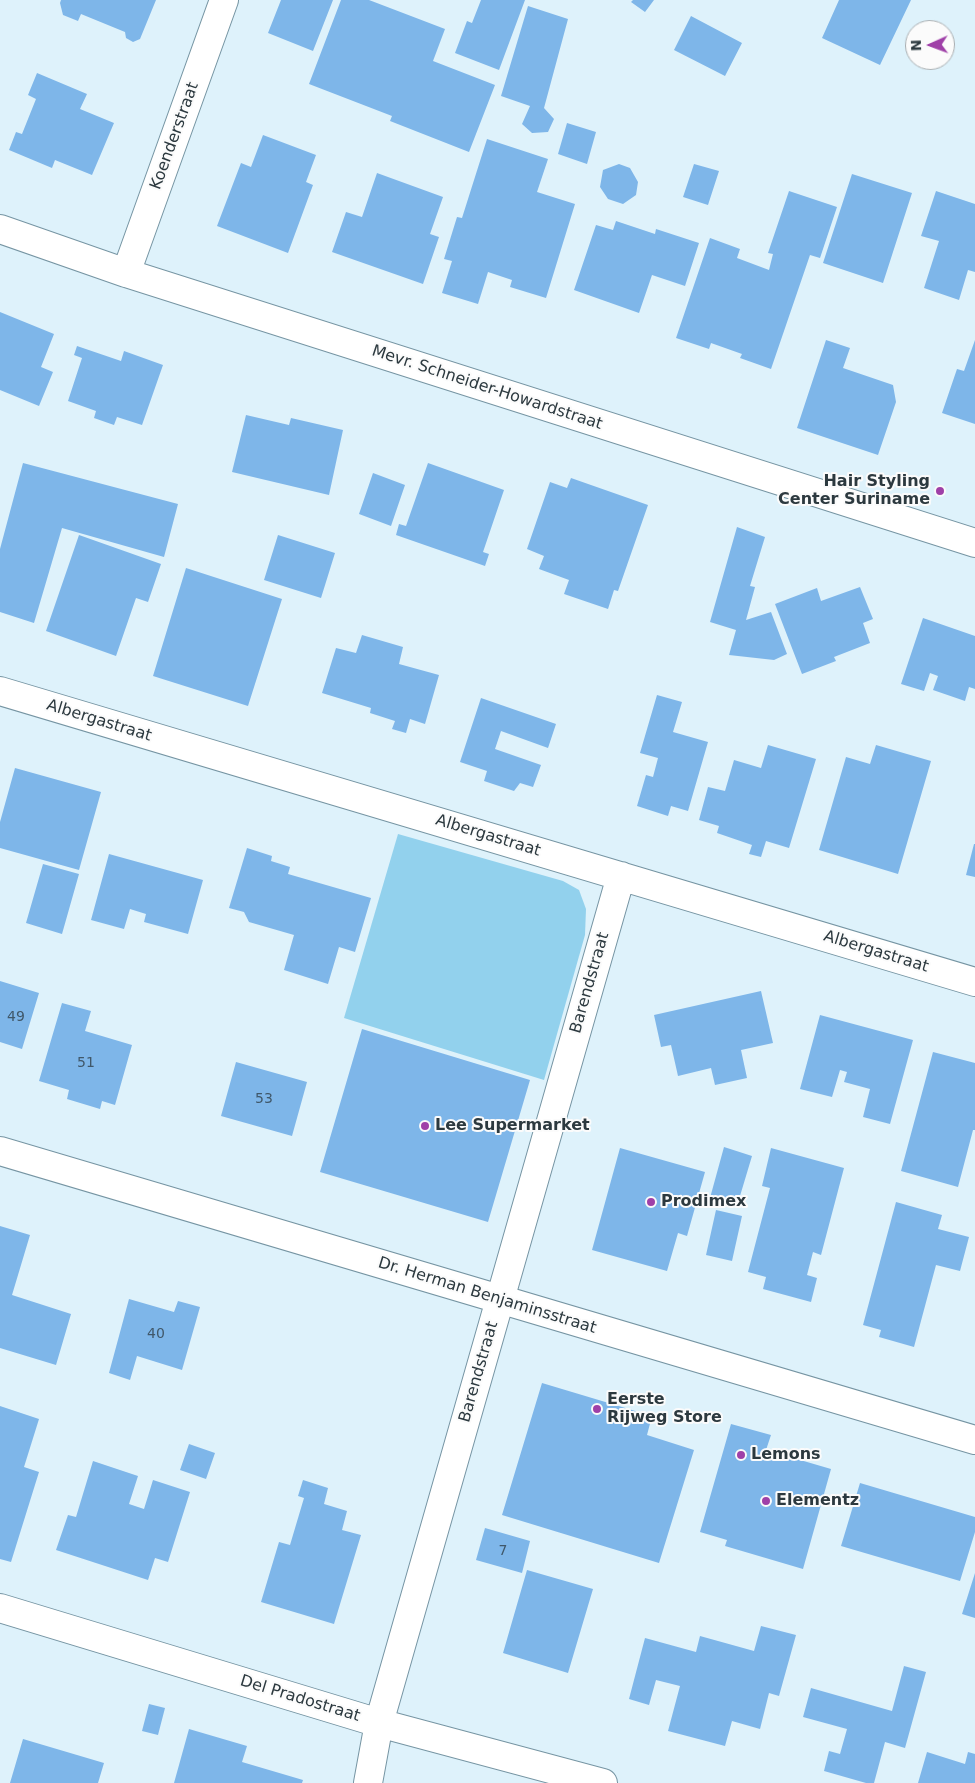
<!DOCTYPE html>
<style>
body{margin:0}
#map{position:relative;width:975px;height:1783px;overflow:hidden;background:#def2fb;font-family:"DejaVu Sans",sans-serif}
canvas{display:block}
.north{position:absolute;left:905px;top:20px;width:50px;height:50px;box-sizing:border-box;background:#fbfbfb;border:1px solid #a8adb0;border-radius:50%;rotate:268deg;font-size:14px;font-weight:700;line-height:20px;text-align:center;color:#2c393f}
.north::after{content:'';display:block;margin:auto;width:18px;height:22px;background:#9f40a8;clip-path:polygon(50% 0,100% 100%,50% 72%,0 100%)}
</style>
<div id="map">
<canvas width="975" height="1783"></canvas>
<div class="north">N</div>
</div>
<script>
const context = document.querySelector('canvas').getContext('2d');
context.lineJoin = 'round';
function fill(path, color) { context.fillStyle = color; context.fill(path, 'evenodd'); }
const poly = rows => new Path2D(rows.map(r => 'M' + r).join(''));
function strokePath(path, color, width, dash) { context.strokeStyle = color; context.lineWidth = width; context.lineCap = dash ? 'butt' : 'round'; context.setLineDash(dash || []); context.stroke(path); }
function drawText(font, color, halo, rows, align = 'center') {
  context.font = font + ' "DejaVu Sans",sans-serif'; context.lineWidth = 4; context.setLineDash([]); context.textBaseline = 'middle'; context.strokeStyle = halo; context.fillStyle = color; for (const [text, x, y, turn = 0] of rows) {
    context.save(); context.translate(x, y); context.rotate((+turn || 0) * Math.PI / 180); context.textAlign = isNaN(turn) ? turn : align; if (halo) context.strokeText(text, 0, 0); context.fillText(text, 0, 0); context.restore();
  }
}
fill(poly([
 [398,834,563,881,579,890,586,909,585,935,544,1080,344,1018]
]), '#92d1ed');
fill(poly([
 [61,0,156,0,140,39,133,42,126,38,125,32,81,14,78,21,63,15,60,3],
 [281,0,333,0,313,51,268,33],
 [341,0,369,0,445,29,433,61,495,85,469,152,390,121,392,116,309,84],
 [481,0,525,0,499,70,455,53,467,21,472,23],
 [633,0,654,0,645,12,631,2],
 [839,0,911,0,880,65,822,38],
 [528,6,568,19,544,108,554,119,548,132,532,133,522,124,530,106,501,96],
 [691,16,742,43,725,76,674,50],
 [37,73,87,94,80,109,114,123,92,175,55,160,52,168,9,150,16,132,22,134,36,99,28,95],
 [567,123,596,132,587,164,558,154],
 [263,135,316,155,306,182,313,185,288,253,217,226,241,163,251,167],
 [487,139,548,159,537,192,575,204,546,298,510,287,512,280,488,272,478,304,442,293,452,261,444,259,457,217,462,218],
 [619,164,630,168,638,182,636,195,623,204,608,199,600,187,603,170],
 [694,164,719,171,708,205,683,197],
 [377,173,443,197,430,234,439,237,423,284,332,252,346,212,362,217],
 [852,174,912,193,883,283,823,263],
 [789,191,837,207,820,258,810,255,771,369,740,358,742,354,711,343,709,349,676,338,710,238,740,249,737,258,769,270,773,254,768,253],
 [936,191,975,204,975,272,968,270,959,300,924,288,939,241,921,236],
 [616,221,655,234,656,229,699,243,685,286,652,275,639,313,574,290,596,225,613,230],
 [0,312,54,334,41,367,53,372,39,406,0,390],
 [826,340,850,348,843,368,893,385,896,402,878,455,797,428],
 [975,340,975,424,942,413,957,369,964,371],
 [77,346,121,361,124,351,163,365,142,425,117,417,114,425,94,418,96,411,68,401,82,358,74,355],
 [246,415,289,425,291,418,343,430,329,495,232,472],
 [23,463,178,504,164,557,62,528,34,623,0,612,0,549],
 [428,463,504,490,483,552,489,554,485,566,396,535,399,524,406,526],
 [373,473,405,485,391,526,359,514],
 [571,478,648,505,618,591,614,590,608,609,564,594,569,580,539,569,544,556,527,549,550,482,567,488],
 [737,527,765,537,750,586,755,587,746,620,771,612,787,654,774,660,729,655,736,630,710,622],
 [79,535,161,564,148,602,136,598,116,656,46,631],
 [278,535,335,553,321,598,264,580],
 [186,568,282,599,248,706,153,676],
 [860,587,873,619,863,623,870,643,834,657,836,661,802,674,775,604,817,588,821,601],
 [923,618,975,636,975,689,969,687,965,701,933,690,938,676,930,673,924,691,901,684],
 [362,635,403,647,399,664,439,675,425,724,410,719,406,733,392,729,395,721,370,713,371,708,322,693,336,648,356,653],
 [657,695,682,702,673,732,708,742,688,811,671,806,668,816,637,806,646,775,653,777,658,758,640,753],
 [481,698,556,724,548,748,501,731,495,749,541,765,533,787,520,783,514,791,484,781,487,771,460,762],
 [768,745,816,759,789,848,766,841,761,857,749,854,752,845,717,833,719,826,699,820,708,787,725,791,734,760,761,768],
 [876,745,931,761,898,874,819,850,846,757,870,764],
 [15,768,101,792,79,870,0,848,0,822],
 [974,844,975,844,975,877,966,875],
 [247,848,272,856,271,861,290,867,288,874,371,898,355,952,339,947,328,984,284,970,294,935,249,922,244,912,229,908],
 [109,854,203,880,188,934,144,922,146,914,130,909,124,929,91,920],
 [43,864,79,874,62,934,26,923],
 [0,981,39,993,22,1049,0,1042],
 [761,991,773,1043,741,1050,747,1078,715,1085,711,1068,678,1076,671,1045,661,1047,654,1015],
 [62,1003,91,1011,85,1031,132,1045,115,1105,102,1101,100,1109,67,1099,69,1090,39,1081],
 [820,1015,913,1040,890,1124,863,1117,870,1089,844,1082,847,1072,840,1070,832,1097,800,1089],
 [362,1029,530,1080,488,1222,320,1172],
 [933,1052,975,1063,975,1130,973,1130,958,1187,901,1171],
 [236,1062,307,1082,292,1136,221,1116],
 [724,1147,752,1156,737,1206,710,1198],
 [620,1148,705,1172,687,1236,678,1233,667,1271,592,1250],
 [771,1148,844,1168,821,1255,813,1252,807,1275,817,1278,811,1302,763,1289,766,1277,748,1272,770,1188,762,1186],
 [896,1202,942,1215,938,1229,969,1237,960,1271,936,1265,914,1347,879,1337,881,1330,863,1325],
 [716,1210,742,1216,732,1261,706,1255],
 [0,1226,30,1235,12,1295,71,1314,56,1365,0,1348],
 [129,1299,174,1312,178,1301,200,1307,182,1370,137,1356,130,1380,109,1373],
 [542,1383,652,1416,647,1435,694,1450,659,1563,502,1515],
 [0,1406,39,1419,24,1467,39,1472,11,1562,0,1559],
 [731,1424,771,1435,766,1450,831,1469,803,1569,725,1546,727,1540,700,1532],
 [189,1444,215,1453,206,1479,180,1470],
 [93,1461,138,1476,129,1504,144,1509,153,1480,190,1492,168,1562,155,1558,148,1580,56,1550,68,1515,76,1517],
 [303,1480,328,1488,324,1504,347,1511,342,1530,361,1535,334,1624,261,1602,279,1542,290,1545,304,1498,298,1496],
 [860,1483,975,1517,975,1532,960,1581,841,1546],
 [485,1528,530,1541,522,1573,476,1560],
 [527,1570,593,1589,568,1673,503,1653],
 [975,1573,975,1618,962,1614],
 [761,1626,796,1635,779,1696,769,1693,760,1729,732,1721,725,1746,668,1731,680,1686,656,1680,649,1705,629,1699,645,1638,696,1652,700,1636,754,1651],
 [904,1666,926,1672,905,1748,885,1742,874,1783,866,1783,824,1771,829,1751,840,1754,847,1729,803,1717,811,1688,892,1711],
 [149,1704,165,1708,158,1735,142,1731],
 [189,1729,247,1746,242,1762,303,1780,302,1783,174,1783],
 [23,1739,104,1763,98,1783,10,1783],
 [927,1752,965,1764,968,1752,975,1754,975,1783,918,1783]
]), '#7eb6e9');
const street = poly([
 [0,229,126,273,975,543],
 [126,273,224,0],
 [0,691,975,982],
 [0,1608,379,1723,603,1783],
 [368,1783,379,1723,621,876]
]);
const secondary = poly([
 [0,1151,975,1440]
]);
strokePath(street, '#7695a3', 30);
strokePath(secondary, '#7695a3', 30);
strokePath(street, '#fff', 28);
strokePath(secondary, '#fff', 28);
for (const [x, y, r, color] of [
 [940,491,5,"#9f40a8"],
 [425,1126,5,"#9f40a8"],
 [651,1202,5,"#9f40a8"],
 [597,1409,5,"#9f40a8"],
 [741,1455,5,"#9f40a8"],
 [766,1501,5,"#9f40a8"]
]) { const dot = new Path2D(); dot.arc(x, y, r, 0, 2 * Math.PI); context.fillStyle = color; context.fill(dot); strokePath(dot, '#fbfbfb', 2); }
drawText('14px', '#40586a', null, [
 ["49",16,1017],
 ["51",86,1063],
 ["53",264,1099],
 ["40",156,1334],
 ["7",503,1551]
]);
drawText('16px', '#2c393f', '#fbfbfb', [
 ["Koenderstraat",175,136,-70],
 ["Mevr. Schneider-Howardstraat",487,388,18],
 ["Albergastraat",99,721,17],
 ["Albergastraat",488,836,17],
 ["Albergastraat",876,952,17],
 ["Barendstraat",590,983,-74],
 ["Dr. Herman Benjaminsstraat",487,1296,17],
 ["Barendstraat",479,1372,-74],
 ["Del Pradostraat",300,1699,17]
]);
drawText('bold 16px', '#2c393f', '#fbfbfb', [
 ["Hair Styling",930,482,"right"],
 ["Center Suriname",930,500,"right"],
 ["Lee Supermarket",435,1126],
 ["Prodimex",661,1202],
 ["Eerste",607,1400],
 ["Rijweg Store",607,1418],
 ["Lemons",751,1455],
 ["Elementz",776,1501]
], 'left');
</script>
